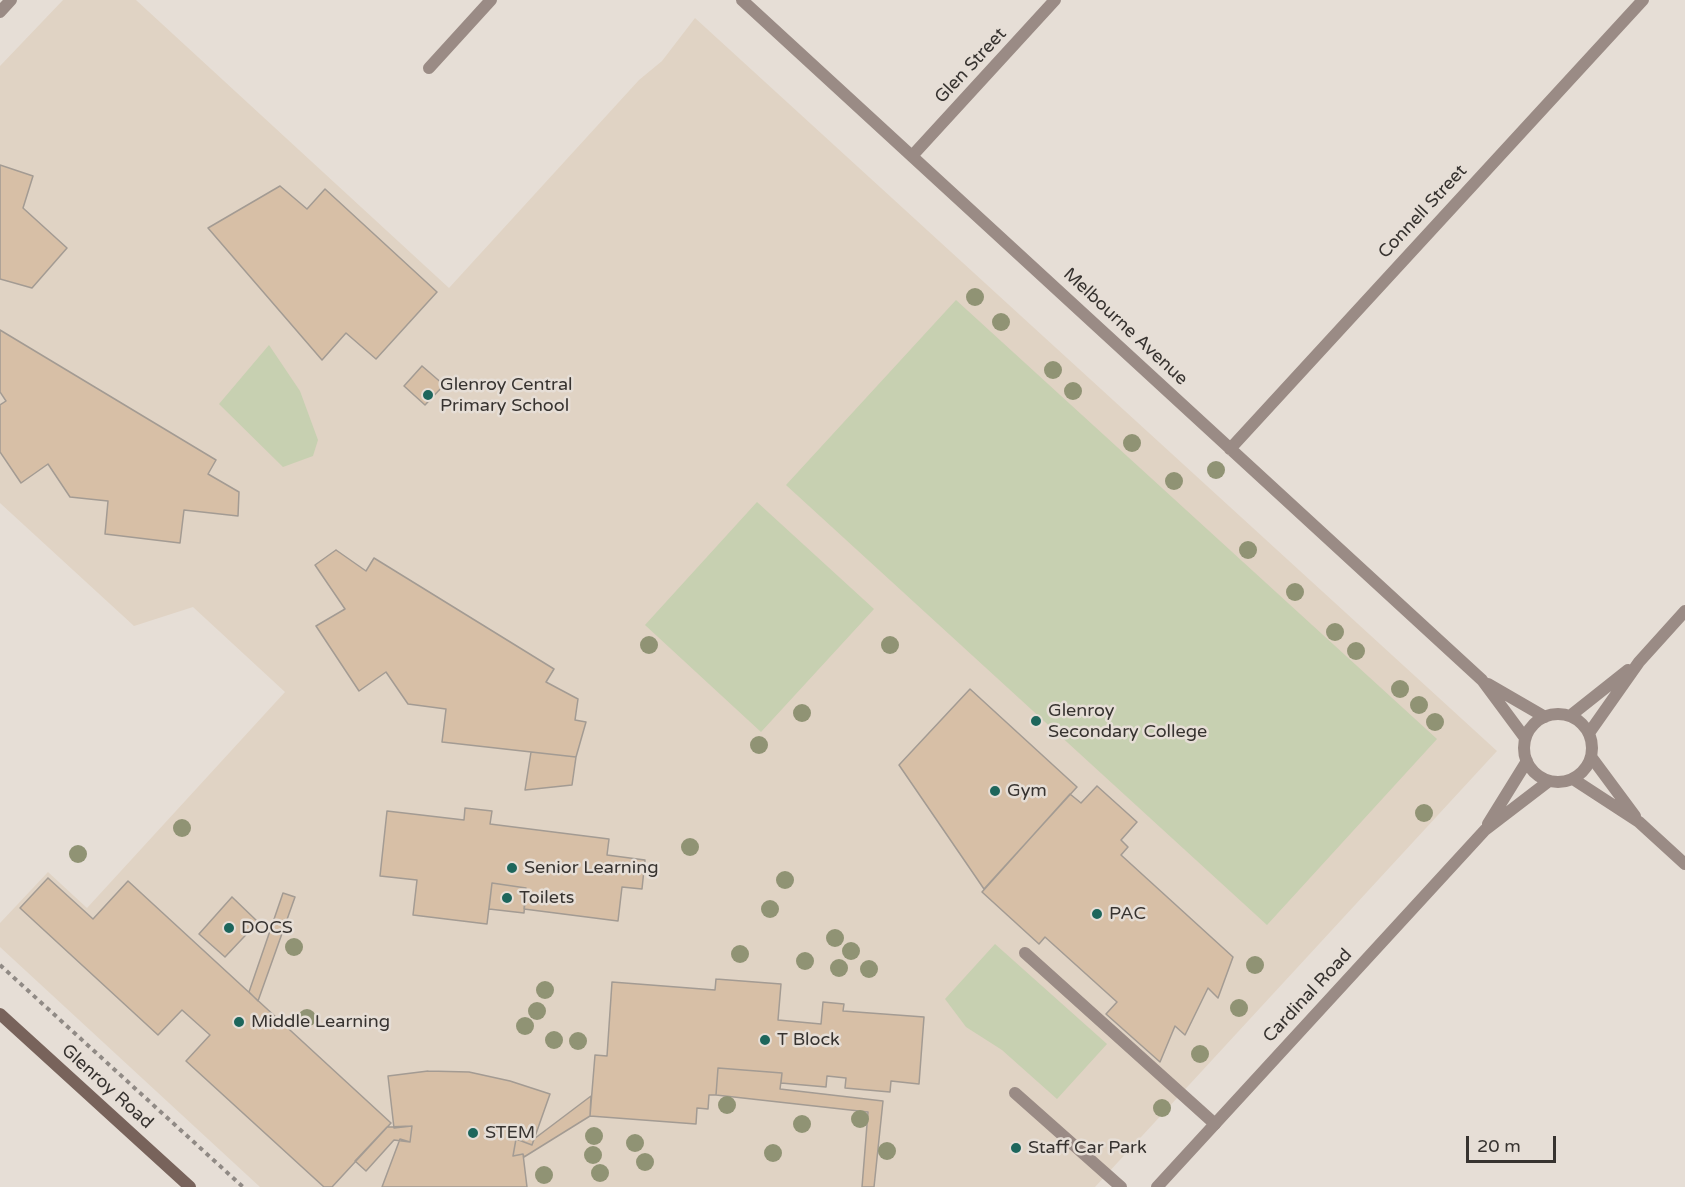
<!DOCTYPE html>
<style>
body{margin:0}
#map{position:relative;width:1685px;height:1187px;overflow:hidden;background:#e6ded6;font-family:"Varela Round",sans-serif}
canvas{display:block}
.scale{position:absolute;left:1466px;top:1136px;width:90px;height:27px;box-sizing:border-box;border:3px solid #373330;border-top:0;padding-left:8px;font-size:18px;line-height:21px;white-space:nowrap;color:#373330;-webkit-text-stroke:4px #e6ded6;paint-order:stroke}
</style>
<div id="map">
<canvas width="1685" height="1187"></canvas>
<div class="scale">20 m</div>
</div>
<script>
const context = document.querySelector('canvas').getContext('2d');
context.lineJoin = 'round';
function fill(path, color) { context.fillStyle = color; context.fill(path, 'evenodd'); }
const poly = rows => new Path2D(rows.map(r => 'M' + r).join(''));
function strokePath(path, color, width, dash) { context.strokeStyle = color; context.lineWidth = width; context.lineCap = dash ? 'butt' : 'round'; context.setLineDash(dash || []); context.stroke(path); }
function drawText(font, color, halo, rows, align = 'center') {
  context.font = font + ' "Varela Round",sans-serif'; context.lineWidth = 5; context.setLineDash([]); context.textBaseline = 'middle'; context.strokeStyle = halo; context.fillStyle = color; for (const [text, x, y, turn = 0] of rows) {
    context.save(); context.translate(x, y); context.rotate((+turn || 0) * Math.PI / 180); context.textAlign = isNaN(turn) ? turn : align; if (halo) context.strokeText(text, 0, 0); context.fillText(text, 0, 0); context.restore();
  }
}
fill(poly([
 [63,0,136,0,449,288,639,80,662,61,695,18,1497,751,1095,1187,260,1187,0,947,0,923,48,872,87,908,285,692,193,607,134,626,0,503,0,66]
]), '#e0d3c4');
fill(poly([
 [956,300,1437,739,1267,925,786,485],
 [269,345,300,391,318,440,313,456,283,467,219,404],
 [757,502,874,609,761,732,645,625],
 [995,944,1107,1044,1057,1099,1002,1050,966,1027,945,999]
]), '#c7d0b1');
const building = poly([
 [0,165,33,176,23,208,67,248,32,288,0,279,0,165],
 [280,186,307,209,325,189,437,292,376,359,346,333,322,360,208,228,280,186],
 [0,330,216,460,208,474,239,492,238,516,184,510,180,543,105,534,108,501,70,497,48,464,21,483,0,452,0,405,6,401,0,392,0,330],
 [422,366,444,385,425,405,404,386,422,366],
 [336,550,366,571,374,558,554,669,546,682,578,699,575,720,586,722,576,757,442,742,446,709,408,704,386,672,359,691,316,626,345,609,315,565,336,550],
 [970,689,1077,787,984,889,899,765,970,689],
 [531,752,576,757,572,785,525,790,531,752],
 [1097,786,1137,822,1121,840,1128,847,1121,855,1233,957,1218,998,1208,988,1185,1035,1175,1026,1160,1062,1106,1014,1117,1002,1045,937,1039,944,982,892,1070,794,1081,803,1097,786],
 [465,808,492,811,490,824,609,839,607,855,645,860,642,889,622,887,618,921,524,909,526,888,492,883,487,924,413,915,417,880,380,876,387,811,464,820,465,808],
 [48,878,93,919,128,881,391,1123,332,1187,324,1187,186,1061,210,1035,182,1010,158,1035,20,908,48,878],
 [492,883,526,888,524,913,489,909,492,883],
 [283,893,295,897,258,1001,249,992,283,893],
 [232,897,258,922,225,957,199,934,232,897],
 [716,979,781,984,778,1020,821,1024,823,1002,844,1004,843,1011,924,1017,919,1084,891,1081,890,1092,845,1088,846,1078,827,1076,826,1087,781,1083,782,1073,718,1068,716,1095,709,1095,708,1109,697,1108,696,1124,590,1116,595,1055,607,1056,612,982,715,990,716,979],
 [718,1068,782,1073,780,1089,883,1101,874,1187,862,1187,868,1112,716,1095,718,1068],
 [428,1071,469,1072,510,1081,550,1094,532,1145,516,1139,513,1156,523,1154,527,1187,382,1187,400,1139,410,1142,412,1126,394,1128,388,1076,428,1071],
 [591,1096,590,1116,524,1157,523,1154,513,1156,516,1139,532,1145,534,1139,591,1096],
 [412,1126,410,1142,394,1140,366,1171,355,1161,387,1127,412,1126]
]);
fill(building, '#d7bfa6');
strokePath(building, '#a39b93', 1.5);
strokePath(poly([
 [0,965,243,1187]
]), '#908a85', 4, [4.5, 4.5]);
strokePath(poly([
 [1025,953,1215,1124],
 [1015,1093,1121,1187]
]), '#9a8b85', 12);
strokePath(poly([
 [742,0,1482,680,1525,738],
 [0,12,11,0],
 [429,68,491,0],
 [912,156,1055,0],
 [1230,449,1643,0],
 [1488,684,1545,717],
 '1524 748a34 34 0 1 1 68 0a34 34 0 1 1-68 0Z',
 [1570,716,1628,670],
 [1589,733,1639,662,1685,611],
 [1592,758,1635,816],
 [1573,779,1639,822,1685,864],
 [1488,824,1527,761],
 [1157,1187,1485,830,1549,781]
]), '#9a8b85', 12);
strokePath(poly([
 [0,1014,190,1187]
]), '#78635b', 12);
context.fillStyle = '#909374';
for (const [x, y] of [
 [975,297],
 [1001,322],
 [1053,370],
 [1073,391],
 [1132,443],
 [1216,470],
 [1174,481],
 [1248,550],
 [1295,592],
 [1335,632],
 [649,645],
 [890,645],
 [1356,651],
 [1400,689],
 [1419,705],
 [802,713],
 [1435,722],
 [759,745],
 [1424,813],
 [182,828],
 [690,847],
 [78,854],
 [785,880],
 [770,909],
 [835,938],
 [294,947],
 [851,951],
 [740,954],
 [805,961],
 [1255,965],
 [839,968],
 [869,969],
 [545,990],
 [1239,1008],
 [537,1011],
 [307,1018],
 [525,1026],
 [554,1040],
 [578,1041],
 [1200,1054],
 [727,1105],
 [1162,1108],
 [860,1119],
 [802,1124],
 [594,1136],
 [635,1143],
 [887,1151],
 [773,1153],
 [593,1155],
 [645,1162],
 [600,1173],
 [544,1175]
]) { context.beginPath(); context.arc(x, y, 9, 0, 2 * Math.PI); context.fill(); }
for (const [x, y, r, color] of [
 [428,395,6,"#1d665c"],
 [1036,721,6,"#1d665c"],
 [995,791,6,"#1d665c"],
 [512,868,6,"#1d665c"],
 [507,898,6,"#1d665c"],
 [1097,914,6,"#1d665c"],
 [229,928,6,"#1d665c"],
 [239,1022,6,"#1d665c"],
 [765,1040,6,"#1d665c"],
 [473,1133,6,"#1d665c"],
 [1016,1148,6,"#1d665c"]
]) { const dot = new Path2D(); dot.arc(x, y, r, 0, 2 * Math.PI); context.fillStyle = color; context.fill(dot); strokePath(dot, '#e6ded6', 2); }
drawText('18px', '#373330', '#e6ded6', [
 ["Glen Street",971,66,-47],
 ["Connell Street",1423,212,-47],
 ["Melbourne Avenue",1125,327,43],
 ["Cardinal Road",1308,996,-47],
 ["Glenroy Road",107,1087,42]
]);
drawText('18px', '#373330', '#e6ded6', [
 ["Glenroy Central",440,385],
 ["Primary School",440,406],
 ["Glenroy",1048,711],
 ["Secondary College",1048,732],
 ["Gym",1007,791],
 ["Senior Learning",524,868],
 ["Toilets",519,898],
 ["PAC",1109,914],
 ["DOCS",241,928],
 ["Middle Learning",251,1022],
 ["T Block",777,1040],
 ["STEM",485,1133],
 ["Staff Car Park",1028,1148]
], 'left');
</script>
